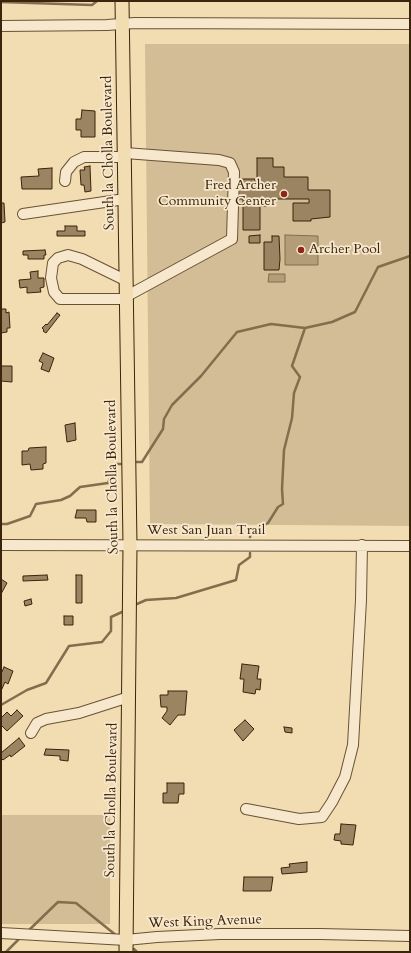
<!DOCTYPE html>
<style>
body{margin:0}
#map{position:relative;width:411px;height:953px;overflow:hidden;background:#f2dcb2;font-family:Cardo,serif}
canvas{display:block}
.frame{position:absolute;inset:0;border:2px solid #3a240b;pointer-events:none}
</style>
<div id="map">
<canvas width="411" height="953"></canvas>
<div class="frame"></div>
</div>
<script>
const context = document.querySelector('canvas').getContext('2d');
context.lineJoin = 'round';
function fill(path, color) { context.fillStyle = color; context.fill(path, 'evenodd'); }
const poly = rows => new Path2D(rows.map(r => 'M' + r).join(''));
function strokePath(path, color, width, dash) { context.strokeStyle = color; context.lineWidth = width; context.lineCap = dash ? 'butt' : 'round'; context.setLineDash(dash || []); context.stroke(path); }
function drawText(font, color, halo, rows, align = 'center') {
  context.font = font + ' Cardo,serif'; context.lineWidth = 3.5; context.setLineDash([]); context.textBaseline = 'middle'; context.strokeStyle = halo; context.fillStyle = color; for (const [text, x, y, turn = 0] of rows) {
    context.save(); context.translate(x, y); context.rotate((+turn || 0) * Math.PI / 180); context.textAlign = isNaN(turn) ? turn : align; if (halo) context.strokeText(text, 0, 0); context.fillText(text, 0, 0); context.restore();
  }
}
fill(poly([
 [145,44,410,44,410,526,150,524],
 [1,815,110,815,110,924,1,924]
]), '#d3bd96');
const water = poly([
 [285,235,318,236,318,265,285,265,285,235],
 [269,274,285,274,285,282,268,282,269,274]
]);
fill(water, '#b39d79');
strokePath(water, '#836d4d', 1);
strokePath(poly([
 [1,2,92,5,97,1],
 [137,462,142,462,163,429,164,419,172,405,201,376,237,332,271,324,305,328,332,322,355,312,378,267,410,256],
 [1,524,7,524,30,516,36,504,61,500,70,496,80,487,108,483,116,464,121,464],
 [250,537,251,532,268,523,278,507,283,504,282,489,284,450,292,418,294,393,300,377,292,366,305,328],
 [137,604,146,600,176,598,236,580,239,565,250,557,250,553],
 [1,705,27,690,46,683,69,646,102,642,111,631,111,617,122,612],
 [28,931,58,902,76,903,117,936],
 [134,949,137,952],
 [6,952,21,937]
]), '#836d4d', 2.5);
const building = poly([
 [82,110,95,111,95,137,81,137,81,130,76,130,76,119,81,119,82,110],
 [257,158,273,158,273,167,284,167,284,177,308,177,308,190,330,190,330,217,311,219,311,221,293,221,293,203,309,203,309,199,267,199,267,206,260,206,260,230,243,230,243,199,238,199,238,190,241,190,241,179,255,179,255,182,257,182,257,158],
 [90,166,91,191,85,192,84,185,81,185,80,170,85,170,84,167,90,166],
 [52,168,52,189,22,189,21,177,39,176,38,169,52,168],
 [1,203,4,203,5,222,1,223,1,203],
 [65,226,77,226,77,231,85,231,85,236,57,236,57,231,65,231,65,226],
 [260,235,260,243,249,243,249,236,260,235],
 [272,236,279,236,280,259,279,270,264,270,264,242,272,242,272,236],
 [45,250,46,255,44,255,44,259,28,259,28,255,23,255,23,251,45,250],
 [38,271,38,278,44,278,44,287,40,288,41,292,27,293,27,287,20,288,19,280,31,279,30,272,38,271],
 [1,309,6,309,6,313,9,312,10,328,7,328,7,332,1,333,1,309],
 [57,313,60,315,46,333,43,331,44,330,42,328,46,324,47,325,57,313],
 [43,353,54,358,49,372,41,369,43,363,39,361,43,353],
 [1,366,12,366,12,382,1,381,1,366],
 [75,423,76,440,67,442,65,425,75,423],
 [46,447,46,463,43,464,43,469,31,470,30,464,22,465,22,451,28,451,29,448,46,447],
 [77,510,96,510,96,522,87,522,86,518,75,518,77,510],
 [47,575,48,580,23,581,23,576,47,575],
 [76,575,82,575,82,603,76,603,76,575],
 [1,579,7,583,1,594,1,579],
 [31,599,32,604,25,606,24,601,31,599],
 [64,616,73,616,73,625,64,625,64,616],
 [242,664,259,666,257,679,261,679,260,690,256,689,255,694,243,692,244,679,240,679,242,664],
 [4,667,13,671,8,684,5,682,1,691,1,674,4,667],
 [168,691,187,691,185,715,178,715,170,725,162,718,167,711,167,707,161,707,160,695,168,695,168,691],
 [17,710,23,716,7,731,1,725,1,718,7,712,11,716,17,710],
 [245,720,254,729,243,741,234,730,245,720],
 [284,727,292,728,292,733,285,732,284,727],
 [19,738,25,746,11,757,10,755,3,760,1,758,1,753,19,738],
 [46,749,69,750,68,761,60,760,60,756,44,755,46,749],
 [167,783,184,783,184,794,179,794,178,803,163,803,163,793,167,793,167,783],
 [341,824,356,825,353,845,341,844,341,841,334,840,335,834,340,834,341,824],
 [307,862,307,872,282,874,281,868,290,867,289,864,307,862],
 [244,877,273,877,271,891,243,891,244,877]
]);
fill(building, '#9a8462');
strokePath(building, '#3a240b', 1);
const minor = poly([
 [1,26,107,25,135,23,410,24],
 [125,153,219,160,230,163,234,172,232,239,127,296],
 [65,181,66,172,74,162,84,157,125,157],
 [23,214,125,199],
 [127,281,82,259,68,255,58,258,53,263,51,278,54,292,60,299,127,299],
 [1,545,410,546],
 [31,733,37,723,46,719,79,713,129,697],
 [246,809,299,819,322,817,332,802,345,777,353,745,361,600,362,545],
 [1,933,126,940,157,937,220,934,320,934,410,936]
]);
const major = poly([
 [122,1,130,545,126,952]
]);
strokePath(minor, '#685235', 12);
strokePath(major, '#3a240b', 15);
strokePath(minor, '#f7e8cd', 10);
strokePath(major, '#f2dcb2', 13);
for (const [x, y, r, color] of [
 [284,194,4,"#8f2418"],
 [301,250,4,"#8f2418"]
]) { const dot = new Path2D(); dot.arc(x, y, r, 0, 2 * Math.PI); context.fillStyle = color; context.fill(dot); strokePath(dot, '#f7e8cd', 1.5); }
drawText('14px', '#3a240b', '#f7e8cd', [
 ["South la Cholla Boulevard",109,153,-91],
 ["South la Cholla Boulevard",113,477,-91],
 ["West San Juan Trail",206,531],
 ["South la Cholla Boulevard",112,800,-89],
 ["West King Avenue",205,922,-2]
]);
drawText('14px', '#3a240b', '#f7e8cd', [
 ["Fred Archer",276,186],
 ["Community Center",276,202],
 ["Archer Pool",309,250,"left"]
], 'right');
</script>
